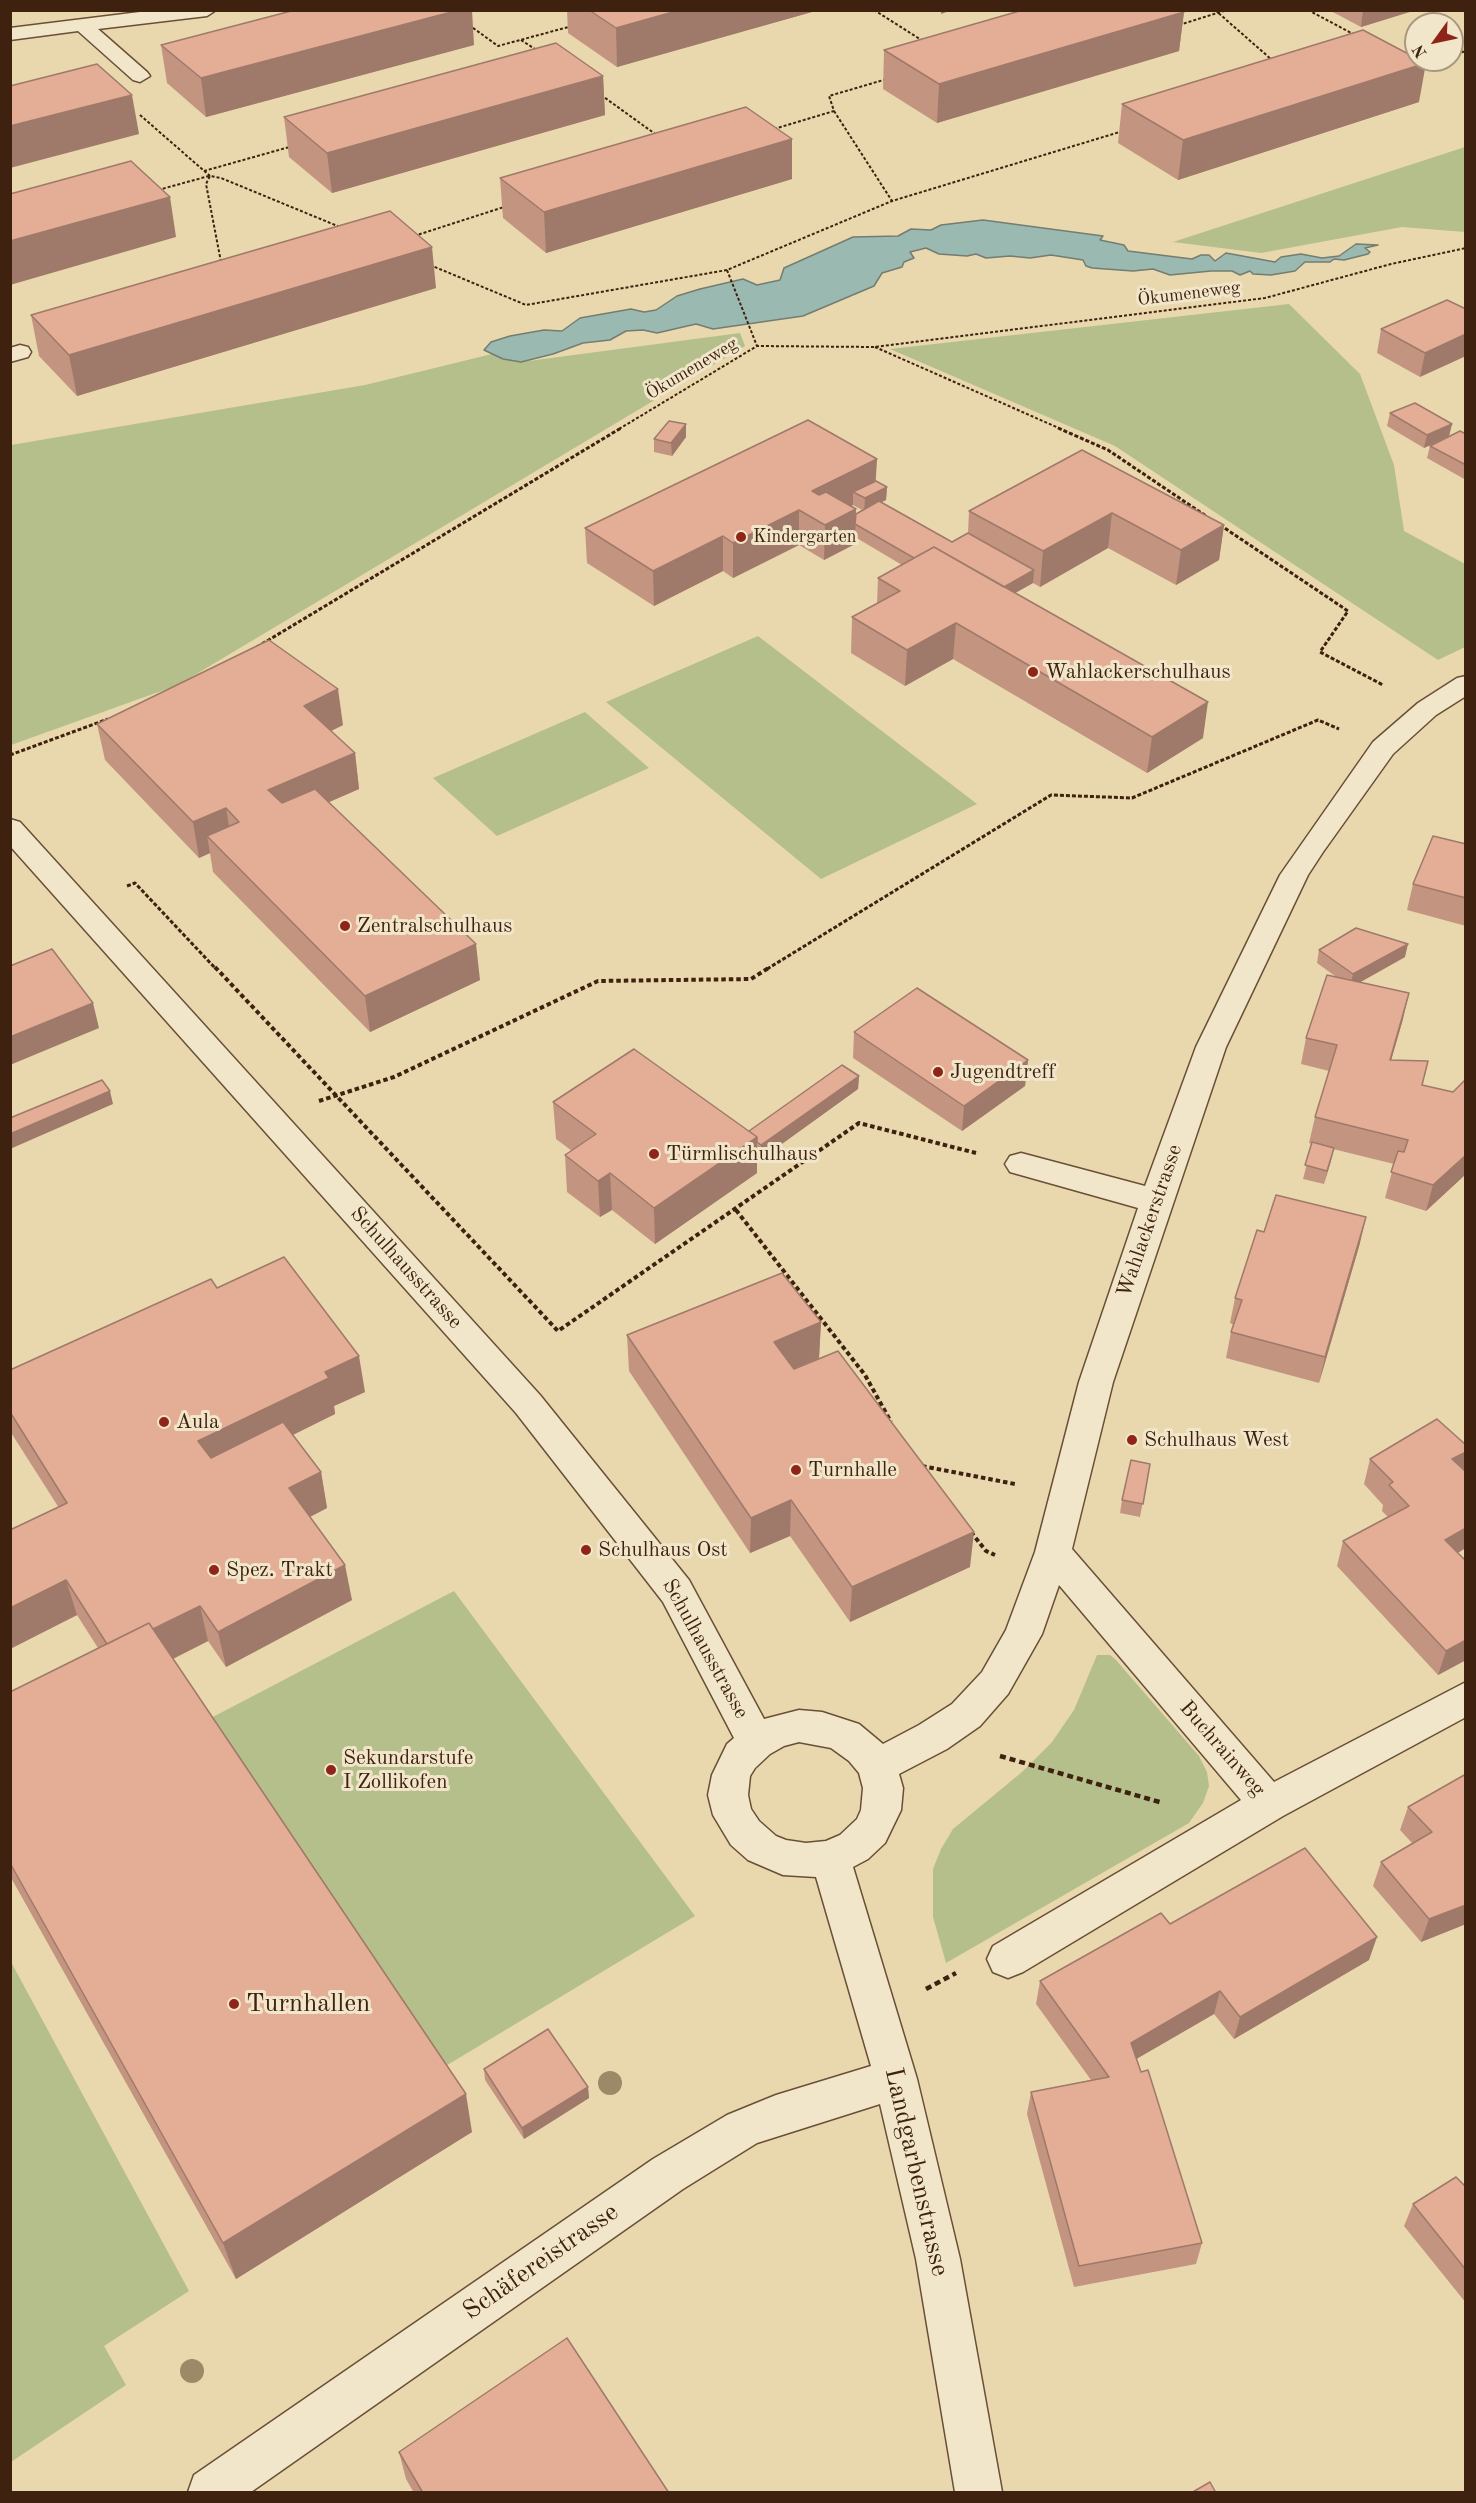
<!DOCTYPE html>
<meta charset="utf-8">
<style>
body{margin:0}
#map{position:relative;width:1476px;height:2503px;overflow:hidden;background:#e9d8ad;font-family:"Old Standard TT",serif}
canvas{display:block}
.frame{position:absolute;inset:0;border:12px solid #3e210f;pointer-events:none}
.north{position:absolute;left:1404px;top:12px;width:60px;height:60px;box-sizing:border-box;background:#f1e6ca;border:2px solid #a9977f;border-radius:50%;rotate:237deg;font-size:16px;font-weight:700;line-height:24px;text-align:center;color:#3e210f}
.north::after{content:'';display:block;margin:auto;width:21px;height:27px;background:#8f2418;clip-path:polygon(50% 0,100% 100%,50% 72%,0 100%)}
</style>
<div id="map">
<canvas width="1476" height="2503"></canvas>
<div class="frame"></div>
<div class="north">N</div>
</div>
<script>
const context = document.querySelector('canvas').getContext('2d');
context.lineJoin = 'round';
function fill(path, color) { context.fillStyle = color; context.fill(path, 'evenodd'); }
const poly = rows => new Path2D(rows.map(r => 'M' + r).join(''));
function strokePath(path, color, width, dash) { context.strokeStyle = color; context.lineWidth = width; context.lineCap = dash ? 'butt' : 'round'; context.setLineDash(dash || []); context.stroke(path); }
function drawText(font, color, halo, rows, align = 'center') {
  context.font = font + ' "Old Standard TT",serif'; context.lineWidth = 6; context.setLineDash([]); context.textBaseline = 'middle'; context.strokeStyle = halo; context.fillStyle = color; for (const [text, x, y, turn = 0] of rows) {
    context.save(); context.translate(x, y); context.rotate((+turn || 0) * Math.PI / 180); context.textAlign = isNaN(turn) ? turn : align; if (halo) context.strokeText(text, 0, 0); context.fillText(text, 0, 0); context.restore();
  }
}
fill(poly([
 [1465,147,1465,232,1402,227,1261,253,1173,242],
 [1289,304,1360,374,1394,465,1404,531,1465,564,1465,647,1438,660,1115,446,890,349],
 [740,333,745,346,178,685,11,745,11,445,365,385,492,354,521,362],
 [758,636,977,804,821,879,606,702],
 [585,712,649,768,497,836,433,778],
 [454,1591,695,1916,434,2073,209,1719],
 [1097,1655,1110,1655,1116,1660,1199,1756,1207,1772,1209,1786,1203,1803,1189,1823,946,1963,933,1917,933,1869,941,1849,953,1829,1022,1772,1052,1742,1074,1710],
 [11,1962,189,2291,104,2346,126,2385,11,2462]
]), '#b4bf8b');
const water = poly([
 [983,220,1103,236,1100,240,1124,245,1128,251,1192,259,1201,255,1209,255,1215,261,1226,253,1275,262,1281,257,1301,254,1322,258,1339,256,1356,244,1378,245,1365,248,1370,252,1368,254,1344,260,1334,259,1330,262,1305,262,1295,271,1271,275,1253,274,1250,271,1240,275,1232,271,1211,271,1170,275,1153,269,1133,271,1092,268,1086,266,1083,260,1051,255,1030,258,1010,256,986,258,976,254,967,256,939,254,926,248,910,252,914,258,904,262,902,267,882,273,874,286,803,316,713,329,696,324,657,333,643,330,626,331,610,340,583,343,553,354,521,362,503,359,484,350,491,342,510,336,544,330,562,331,580,318,631,309,644,312,656,310,677,296,700,289,743,279,757,285,780,280,784,268,853,237,898,236,911,229,931,230,941,225,983,220]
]);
fill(water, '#99b9b1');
strokePath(water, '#757c70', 1.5);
const minor = poly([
 [156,10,216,10,207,16,98,29,147,72,150,76,140,82,133,80,78,31,10,40,10,28,156,10],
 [20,345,28,347,31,352,28,357,10,362,10,348,20,345],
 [1466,676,1466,696,1436,715,1393,754,1323,852,1308,875,1226,1047,1113,1382,1072,1549,1274,1782,1466,1682,1466,1717,1283,1816,1023,1972,1008,1978,993,1972,987,1959,993,1946,1241,1800,1059,1585,1042,1634,1008,1694,980,1726,947,1749,899,1774,903,1788,901,1810,885,1843,868,1859,853,1867,917,2079,960,2259,1002,2492,955,2492,916,2259,880,2104,757,2143,683,2189,251,2492,188,2492,194,2475,653,2159,727,2115,776,2095,871,2066,816,1877,783,1875,748,1860,731,1845,713,1815,708,1795,712,1775,727,1744,734,1738,663,1602,516,1413,10,846,10,819,20,822,540,1395,689,1580,764,1719,799,1710,822,1712,859,1724,883,1744,919,1725,952,1704,982,1672,1006,1630,1035,1552,1079,1382,1138,1208,1010,1172,1005,1164,1010,1156,1021,1153,1145,1186,1196,1047,1280,875,1373,742,1418,703,1457,678,1466,676],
 [799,1742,831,1748,849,1761,859,1773,863,1788,861,1810,857,1819,840,1835,826,1841,806,1843,786,1840,776,1836,759,1821,751,1809,748,1795,750,1776,755,1768,770,1754,784,1746,799,1742]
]);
strokePath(minor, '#694f36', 3);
strokePath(poly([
 [874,10,923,41],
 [1215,10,1272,60],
 [1308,10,1355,35],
 [469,25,498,46,572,26],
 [1179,25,1227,10],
 [521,40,538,51],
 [1452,55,1466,51],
 [1423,64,1436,60],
 [601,95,658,136],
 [834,111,892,201],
 [140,115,210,176],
 [774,129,834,111,829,96,887,79],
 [204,171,293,146],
 [158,190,209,176],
 [414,236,504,207],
 [221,262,206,184,210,176,221,178,340,227],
 [430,265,526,305,727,270,892,201,1123,131],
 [727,270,757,346],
 [875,347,1061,429],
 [619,429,757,346,874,347,1265,298,1391,264,1466,248]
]), '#3e210f', 2, [3, 2]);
strokePath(poly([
 [1058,428,1108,450,1206,516],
 [1220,525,1348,611,1320,652,1383,685],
 [257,647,621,428],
 [10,755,108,719],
 [127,886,135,883,216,969],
 [767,969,1051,795,1132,798,1318,720,1339,729]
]), '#3e210f', 3, [4, 2]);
strokePath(poly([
 [215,967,558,1331,859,1123,976,1153],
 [319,1101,394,1077,598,981,751,979,770,967],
 [736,1210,865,1375,891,1422],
 [922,1466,1015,1484],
 [971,1532,986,1551,995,1555]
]), '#3e210f', 4, [4.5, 3]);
strokePath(poly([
 [1000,1756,1163,1803],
 [926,1989,956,1973]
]), '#3e210f', 4.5, [6, 4]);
fill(minor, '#f1e6ca');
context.fillStyle = '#9b8967';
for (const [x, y] of [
 [610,2083],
 [192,2371]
]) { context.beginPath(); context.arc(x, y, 12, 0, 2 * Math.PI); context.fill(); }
fill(poly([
 [567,10,819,10,617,67,568,33],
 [1329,10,1416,10,1361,27],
 [1184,12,1179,51,937,123,883,89,884,50],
 [161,45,474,45,206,117,167,83],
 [603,76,605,115,332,193,289,157,284,117],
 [1419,102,1178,180,1118,143,1122,104],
 [500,178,792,179,546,253,503,218],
 [436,288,77,396,39,356,31,315],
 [1447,300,1420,377,1377,353,1381,329],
 [1390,413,1452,424,1449,436,1466,434,1466,480,1427,458,1430,446,1443,439,1424,448,1387,426],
 [686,424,686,437,672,456,654,452,654,439],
 [1082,450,1224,525,1219,560,1176,585,1108,548,1040,587,1033,583,1015,593,1203,738,1147,773,953,659,905,686,851,653,852,617,877,604,878,578,902,565,855,537,855,544,824,560,799,545,733,578,723,571,654,606,587,563,585,528,876,481,887,487,886,500,881,502,952,542,968,533,969,511],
 [853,505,862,510,856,514,851,506],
 [97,724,343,725,331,731,355,753,359,789,329,802,480,980,370,1032,213,872,210,853,199,858,105,760],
 [1466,844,1466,926,1407,910,1413,884],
 [1319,950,1405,957,1360,982,1403,1019,1391,1060,1422,1085,1453,1092,1466,1079,1466,1174,1426,1211,1385,1198,1394,1164,1333,1149,1324,1184,1303,1179,1312,1144,1309,1143,1315,1117,1329,1071,1301,1064,1306,1038,1335,976,1317,963],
 [854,1032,1028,1060,1025,1086,962,1131,853,1058],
 [859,1076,858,1089,761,1159,757,1156,757,1173,655,1244,612,1210,600,1217,567,1192,565,1155,572,1151,556,1139,553,1102,749,1131],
 [1360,1243,1319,1383,1226,1358,1231,1332,1234,1325,1230,1323,1235,1298],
 [217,1288,365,1392,334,1406,335,1414,293,1435,321,1472,327,1508,310,1517,352,1600,226,1667,208,1641,173,1659,472,2132,236,2279,10,1876,10,1692,98,1648,77,1615,10,1649,59,1508,10,1431,10,1370],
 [821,1322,819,1358,970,1567,850,1622,790,1536,750,1553,629,1371,627,1335],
 [1370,1459,1463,1470,1464,1549,1458,1553,1466,1561,1466,1660,1438,1675,1337,1566,1343,1541,1388,1517,1382,1511,1383,1505,1364,1484],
 [1150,1464,1140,1517,1120,1513,1122,1500],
 [1466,1774,1466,1924,1421,1942,1373,1886,1381,1862,1412,1843,1400,1830,1408,1807],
 [1170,1924,1369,1960,1234,2039,1214,2014,1136,2059,1202,2243,1196,2264,1074,2287,1027,2114,1031,2092,1091,2080,1036,2004,1040,1981],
 [484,2069,588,2087,589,2098,524,2139,485,2080],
 [1466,2187,1466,2303,1404,2226,1413,2204],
 [399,2452,669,2493,414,2493,406,2479]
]), '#c39581');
fill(poly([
 [459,10,472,10,474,45,206,117,201,78],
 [680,10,819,10,617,67,616,28],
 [941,10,952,10,941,14],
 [1363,10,1416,10,1361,27],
 [1184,12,1179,51,937,123,939,84],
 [1426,63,1419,102,1178,180,1183,140],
 [603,76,605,115,332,193,327,153],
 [132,95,139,134,10,168,10,126],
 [792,139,792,179,546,253,544,212],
 [170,197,176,237,10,285,10,241],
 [432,247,436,288,77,396,69,355],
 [1466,334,1466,356,1420,377,1425,353],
 [686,424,686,437,672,456,671,443],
 [1452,424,1449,436,1424,448,1427,435],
 [877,459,875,493,887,487,886,500,864,511,865,498,853,492,853,505,820,522,812,491],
 [856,509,855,544,824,560,825,525],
 [799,510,799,545,733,578,733,543],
 [1112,513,1108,548,1040,587,1043,551],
 [1224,525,1219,560,1176,585,1181,550],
 [723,536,723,571,654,606,653,571],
 [1034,570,1033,583,983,611,984,598],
 [956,623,953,659,905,686,907,650],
 [338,689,343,725,309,742,304,706],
 [1208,702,1203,738,1147,773,1152,737],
 [355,753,359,789,274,826,268,790],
 [226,808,232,844,207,836,210,853,199,858,193,822],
 [476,944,480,980,370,1032,365,996],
 [1408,944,1405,957,1350,988,1353,974],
 [1409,993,1403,1019,1384,1085,1390,1060],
 [93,1003,99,1028,10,1065,10,1037],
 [1028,1060,1025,1086,962,1131,964,1106],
 [859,1076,858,1089,761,1159,761,1145],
 [110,1091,113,1104,10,1149,10,1134],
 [757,1137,757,1173,655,1244,654,1208],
 [1334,1148,1331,1161,1324,1184,1327,1171],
 [1466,1155,1466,1174,1426,1211,1433,1185],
 [610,1173,612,1210,600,1217,598,1181],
 [1366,1217,1360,1243,1319,1383,1325,1357],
 [821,1322,819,1358,773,1377,774,1342],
 [359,1356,365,1392,334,1406,335,1414,207,1477,198,1441,325,1372],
 [1466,1452,1466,1463,1462,1474,1452,1459],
 [321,1472,327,1508,296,1524,289,1488],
 [791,1500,790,1536,750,1553,751,1518],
 [1466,1528,1466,1544,1464,1549,1437,1565,1445,1540],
 [974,1532,970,1567,850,1622,852,1587],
 [345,1565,352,1600,226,1667,218,1632],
 [66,1580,77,1615,10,1649,10,1608],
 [200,1606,208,1641,121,1685,111,1651],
 [1466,1640,1466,1660,1438,1675,1446,1651],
 [1466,1905,1466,1924,1421,1942,1429,1919],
 [1377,1937,1369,1960,1234,2039,1240,2017],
 [1220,1991,1214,2014,1126,2065,1131,2043],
 [588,2087,589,2098,524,2139,522,2128],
 [466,2094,472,2132,236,2279,223,2243]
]), '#9f7969');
const building = poly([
 [295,10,459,10,201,78,161,45,295,10],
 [589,10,680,10,616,28,589,10],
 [1023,10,1181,10,1184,12,939,84,884,50,1023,10],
 [1363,30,1416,58,1416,60,1420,60,1426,63,1183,140,1122,104,1363,30],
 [556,43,603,76,327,153,284,117,556,43],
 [97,64,132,95,10,126,10,86,97,64],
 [746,107,792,139,544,212,500,178,746,107],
 [131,161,170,197,10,241,10,194,131,161],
 [390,211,432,247,69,355,31,315,390,211],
 [1447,300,1466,309,1466,334,1425,353,1381,329,1447,300],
 [1415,403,1452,424,1427,435,1390,413,1415,403],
 [808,420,877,459,812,491,819,495,826,492,856,509,825,525,799,510,733,543,723,536,653,571,585,528,808,420],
 [669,421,686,424,671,443,654,439,669,421],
 [1460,431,1466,434,1466,465,1430,446,1460,431],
 [1082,450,1224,525,1181,550,1112,513,1043,551,969,511,1082,450],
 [876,481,887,487,865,498,853,492,876,481],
 [879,501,952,542,968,533,1034,570,1004,587,934,547,914,558,855,524,856,514,879,501],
 [934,547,1208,702,1152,737,956,623,907,650,852,617,900,591,878,578,934,547],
 [269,640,338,689,304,706,355,753,268,790,282,803,315,789,476,944,365,996,207,836,239,822,226,808,193,822,97,724,269,640],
 [1433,836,1466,844,1466,898,1413,884,1433,836],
 [1356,928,1408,944,1353,974,1319,950,1356,928],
 [52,949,93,1003,10,1037,10,966,52,949],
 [1327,975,1409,993,1390,1060,1428,1061,1422,1085,1453,1092,1466,1079,1466,1155,1433,1185,1391,1172,1398,1151,1404,1152,1408,1140,1315,1117,1337,1045,1306,1038,1327,975],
 [917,988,1028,1060,964,1106,854,1032,917,988],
 [634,1049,757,1137,654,1208,610,1173,598,1181,565,1155,596,1134,553,1102,634,1049],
 [842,1065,859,1076,761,1145,757,1142,757,1137,749,1131,842,1065],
 [102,1080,110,1091,10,1134,10,1118,102,1080],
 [1312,1142,1334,1148,1327,1171,1305,1165,1312,1142],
 [1276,1195,1366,1217,1325,1357,1231,1332,1242,1300,1235,1298,1257,1230,1264,1232,1276,1195],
 [284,1257,359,1356,325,1372,329,1378,198,1441,211,1458,283,1422,321,1472,289,1488,345,1565,218,1632,200,1606,153,1629,149,1623,107,1644,66,1580,10,1608,10,1530,67,1503,10,1412,10,1370,211,1279,217,1288,284,1257],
 [782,1273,821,1322,774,1342,794,1369,838,1351,974,1532,852,1587,791,1500,751,1518,627,1335,782,1273],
 [1437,1419,1466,1445,1466,1452,1452,1459,1466,1472,1466,1528,1445,1540,1466,1561,1466,1640,1446,1651,1343,1541,1409,1506,1389,1485,1393,1482,1370,1459,1437,1419],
 [1131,1460,1150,1464,1143,1504,1122,1500,1131,1460],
 [149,1623,466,2094,223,2243,10,1863,10,1692,149,1623],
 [1466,1774,1466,1905,1429,1919,1381,1862,1432,1832,1408,1807,1466,1774],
 [1305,1848,1377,1937,1240,2017,1220,1991,1131,2043,1141,2072,1148,2070,1202,2243,1079,2266,1031,2092,1109,2077,1040,1981,1161,1913,1170,1924,1305,1848],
 [548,2029,588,2087,522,2128,484,2069,548,2029],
 [1456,2177,1466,2187,1466,2270,1413,2204,1456,2177],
 [567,2338,669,2493,423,2493,399,2452,567,2338],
 [1210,2482,1216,2493,1191,2493,1210,2482]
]);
fill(building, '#e3ad96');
strokePath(building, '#9f7969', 1.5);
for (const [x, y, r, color] of [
 [741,537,6,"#8f2418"],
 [1033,672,6,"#8f2418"],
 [345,926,6,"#8f2418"],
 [938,1072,6,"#8f2418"],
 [654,1154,6,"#8f2418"],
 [164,1422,6,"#8f2418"],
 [1132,1440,6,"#8f2418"],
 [796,1470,6,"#8f2418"],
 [586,1550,6,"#8f2418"],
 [214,1570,6,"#8f2418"],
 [331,1770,6,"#8f2418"],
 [234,2004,6,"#8f2418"]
]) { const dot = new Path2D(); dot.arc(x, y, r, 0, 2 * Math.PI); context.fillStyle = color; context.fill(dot); strokePath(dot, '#f1e6ca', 2); }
drawText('18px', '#3e210f', '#f1e6ca', [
 ["Ökumeneweg",1189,294,-7],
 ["Ökumeneweg",692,369,-31]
]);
drawText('18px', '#3e210f', '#f1e6ca', [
 ["Kindergarten",753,537]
], 'left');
drawText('21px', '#3e210f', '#f1e6ca', [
 ["Wahlackerschulhaus",1045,672],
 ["Zentralschulhaus",357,926],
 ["Jugendtreff",950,1072],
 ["Türmlischulhaus",666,1154],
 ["Aula",176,1422],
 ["Schulhaus West",1144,1440],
 ["Turnhalle",808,1470],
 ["Schulhaus Ost",598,1550],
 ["Spez. Trakt",226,1570],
 ["Sekundarstufe",343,1758],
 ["I Zollikofen",343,1782]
], 'left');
drawText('21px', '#3e210f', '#f1e6ca', [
 ["Wahlackerstrasse",1150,1221,-71],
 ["Schulhausstrasse",406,1268,48],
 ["Schulhausstrasse",705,1649,61],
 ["Buchrainweg",1222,1749,49]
]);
drawText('26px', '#3e210f', '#f1e6ca', [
 ["Turnhallen",246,2004]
], 'left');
drawText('26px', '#3e210f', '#f1e6ca', [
 ["Landgarbenstrasse",916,2172,77],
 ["Schäfereistrasse",541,2262,-35]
]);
</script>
